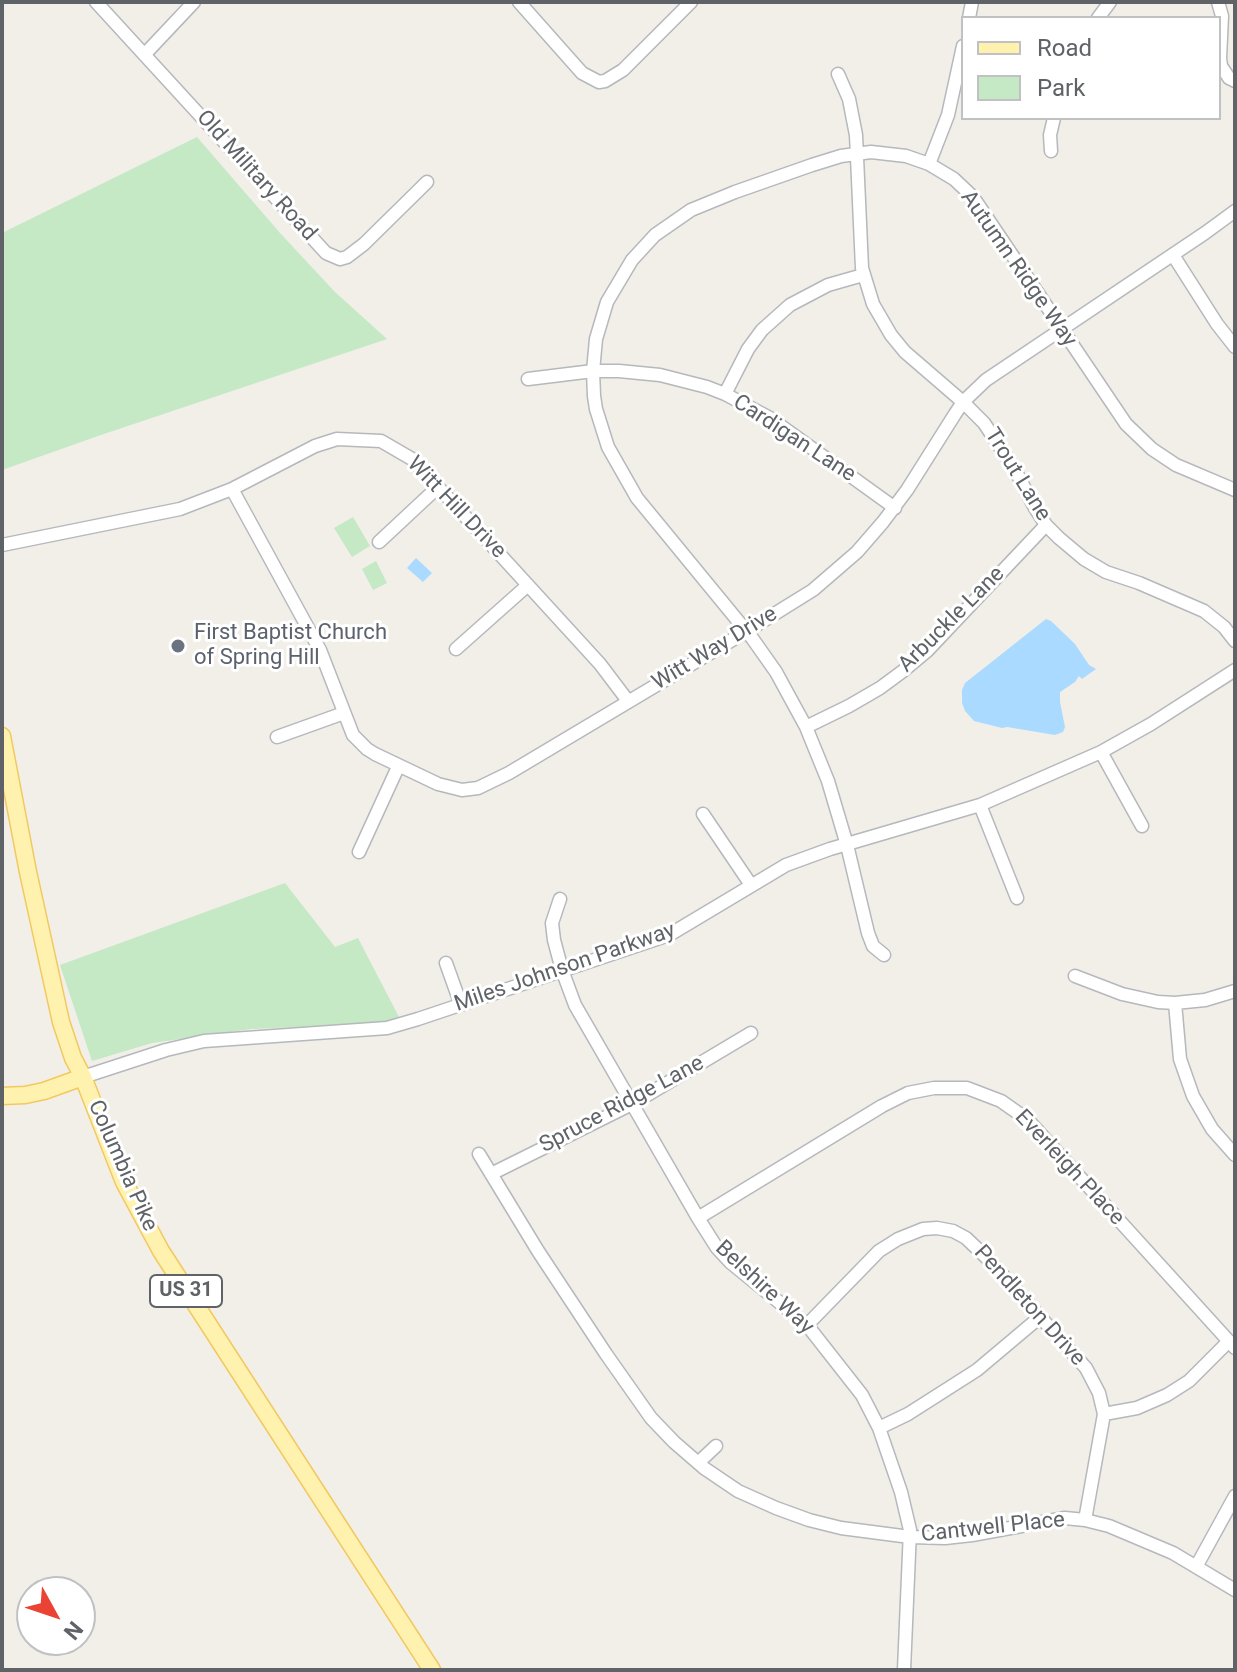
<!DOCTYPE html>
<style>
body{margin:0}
#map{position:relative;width:1237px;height:1672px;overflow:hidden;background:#f1efe8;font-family:Roboto,sans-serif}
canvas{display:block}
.frame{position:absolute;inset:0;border:4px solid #5f6368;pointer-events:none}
.legend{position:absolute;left:961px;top:16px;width:260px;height:104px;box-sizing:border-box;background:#fff;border:2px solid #bfc1c3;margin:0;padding:10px 14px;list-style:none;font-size:24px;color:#5f6368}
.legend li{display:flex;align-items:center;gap:16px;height:40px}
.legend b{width:40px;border:2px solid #bfc1c3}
.north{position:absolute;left:16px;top:1576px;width:80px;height:80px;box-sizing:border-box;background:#fff;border:2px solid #bfc1c3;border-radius:50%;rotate:130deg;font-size:22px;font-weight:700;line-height:32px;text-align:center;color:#5f6368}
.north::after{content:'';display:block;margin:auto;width:28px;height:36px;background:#ea4335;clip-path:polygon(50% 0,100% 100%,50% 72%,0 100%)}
</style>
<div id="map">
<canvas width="1237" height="1672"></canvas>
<div class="frame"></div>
<ul class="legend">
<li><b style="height:10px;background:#fff2af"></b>Road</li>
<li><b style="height:22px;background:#c5e8c5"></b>Park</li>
</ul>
<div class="north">N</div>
</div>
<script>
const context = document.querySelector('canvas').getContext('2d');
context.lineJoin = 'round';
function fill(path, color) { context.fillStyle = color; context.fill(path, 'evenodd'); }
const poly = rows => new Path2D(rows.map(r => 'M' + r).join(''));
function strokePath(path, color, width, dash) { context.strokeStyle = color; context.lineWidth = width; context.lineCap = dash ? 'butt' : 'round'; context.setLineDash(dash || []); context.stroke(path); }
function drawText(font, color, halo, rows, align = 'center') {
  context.font = font + ' Roboto,sans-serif'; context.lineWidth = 6; context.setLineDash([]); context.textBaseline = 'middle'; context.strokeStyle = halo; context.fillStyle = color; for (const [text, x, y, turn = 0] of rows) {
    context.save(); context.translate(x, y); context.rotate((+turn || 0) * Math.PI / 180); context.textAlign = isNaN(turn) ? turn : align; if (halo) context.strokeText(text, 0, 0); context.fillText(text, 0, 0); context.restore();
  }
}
fill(poly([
 [197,137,280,233,335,292,387,339,98,436,2,470,2,233],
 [353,517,370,546,352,557,334,528],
 [376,561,387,583,373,590,362,569],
 [285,883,335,947,358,938,400,1019,376,1024,251,1029,152,1043,92,1061,60,965]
]), '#c5e8c5');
fill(poly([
 [416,558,432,573,423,582,407,568],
 [1046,619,1051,621,1075,644,1089,665,1096,669,1082,679,1079,676,1075,682,1060,692,1060,702,1065,727,1063,732,1055,735,1007,727,1002,728,974,721,965,711,962,703,962,690,965,683]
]), '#aadaff');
const minor = poly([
 [96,2,326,253,340,259,347,257,364,244,427,182],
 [519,2,582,73,599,82,605,81,623,70,691,2],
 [1218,2,1222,16,1220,58,1221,66,1229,78,1235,81],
 [969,18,972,2],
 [1098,18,1110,2],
 [145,54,194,2],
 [838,74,849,99,856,135,862,268,873,304,891,335,905,352,963,402,984,423,1014,468,1035,508,1046,525,1059,538,1084,559,1106,572,1139,583,1204,611,1224,627,1235,641],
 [1051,151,1050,135,1054,118],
 [929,164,948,115,963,46],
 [1173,255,1217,324,1235,347],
 [528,379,593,371,619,371,660,375,707,387,725,394,770,418,895,508],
 [725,394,748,349,762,330,790,305,828,285,863,275],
 [232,489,320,650,353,735,367,749,375,754,438,784,462,790,478,788,509,773,747,631,813,590,857,552,883,522,907,490,955,414,963,402,986,380,1205,233,1235,211],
 [379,542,438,487],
 [2,545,180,509,232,489,315,446,337,439,381,441,412,459,452,502,600,664,628,701],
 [456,649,528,585],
 [806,727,849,706,880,688,903,671,927,651,1046,525],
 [277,737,344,713],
 [1101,752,1142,826],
 [980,805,1017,898],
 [703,814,751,885],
 [359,852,398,767],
 [560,899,552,923,554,940,562,970,575,1005,698,1218,717,1248,730,1262,807,1325,862,1395,879,1428,901,1492,910,1530,904,1670],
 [884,955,873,946,868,933,847,845,828,781,806,727,776,672,752,638,637,498,608,447,596,409,594,396,593,371,596,339,607,302,632,260,655,235,691,210,735,192,812,165,841,156,871,152,906,156,929,164,954,179,973,197,1126,424,1152,449,1176,465,1235,490],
 [446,963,461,1005],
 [1075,976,1122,994,1158,1002,1175,1003,1205,1000,1235,991],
 [1175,1003,1180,1059,1193,1096,1212,1129,1235,1155],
 [83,1077,166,1050,204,1041,387,1028,418,1019,669,935,786,865,830,849,980,805,1101,752,1151,724,1235,670],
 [479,1154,538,1251,606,1354,651,1418,674,1442,704,1468,738,1491,776,1508,809,1520,841,1528,910,1537,945,1538,972,1535,1065,1518,1085,1520,1109,1526,1173,1553,1235,1590],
 [491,1174,632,1104,751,1033],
 [698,1218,882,1106,908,1093,934,1088,967,1088,1001,1101,1028,1120,1235,1348],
 [807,1325,879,1251,898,1239,923,1229,937,1228,953,1231,966,1238,990,1261,1086,1368,1099,1393,1104,1414,1085,1520],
 [1104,1414,1137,1408,1167,1395,1189,1381,1229,1341],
 [879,1428,908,1414,977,1370,1040,1317],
 [698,1463,716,1446],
 [1196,1567,1235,1496]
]);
const major = poly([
 [2,736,28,872,61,1022,73,1058,83,1077,124,1182,161,1251,432,1670],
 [2,1096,25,1095,44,1091,83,1077]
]);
strokePath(minor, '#b5b8bc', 15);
strokePath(major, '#f2c960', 19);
strokePath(minor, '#fff', 12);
strokePath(major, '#fff2af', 16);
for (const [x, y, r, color] of [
 [178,646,8,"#6b7280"]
]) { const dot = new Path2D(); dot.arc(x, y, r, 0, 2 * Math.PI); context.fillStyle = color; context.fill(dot); strokePath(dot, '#fff', 3); }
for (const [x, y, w] of [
 [186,1291,72]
]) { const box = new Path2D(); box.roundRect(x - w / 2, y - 16, w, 32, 6); context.fillStyle = '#fff'; context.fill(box); strokePath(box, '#5f6368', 2); }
drawText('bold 20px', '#5f6368', null, [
 ["US 31",186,1291]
]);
drawText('22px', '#5f6368', '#fff', [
 ["Old Military Road",256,176,48],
 ["Autumn Ridge Way",1018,269,55],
 ["Cardigan Lane",794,439,33],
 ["Trout Lane",1017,475,58],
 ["Witt Hill Drive",456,508,46],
 ["Arbuckle Lane",952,620,-45],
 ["Witt Way Drive",715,649,-31],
 ["Miles Johnson Parkway",565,968,-19],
 ["Spruce Ridge Lane",622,1105,-28],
 ["Columbia Pike",122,1166,66],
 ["Everleigh Place",1069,1168,47],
 ["Belshire Way",764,1288,43],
 ["Pendleton Drive",1029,1306,48],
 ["Cantwell Place",993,1528,-6]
]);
drawText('22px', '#5b616d', '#fff', [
 ["First Baptist Church",194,633],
 ["of Spring Hill",194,658]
], 'left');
</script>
